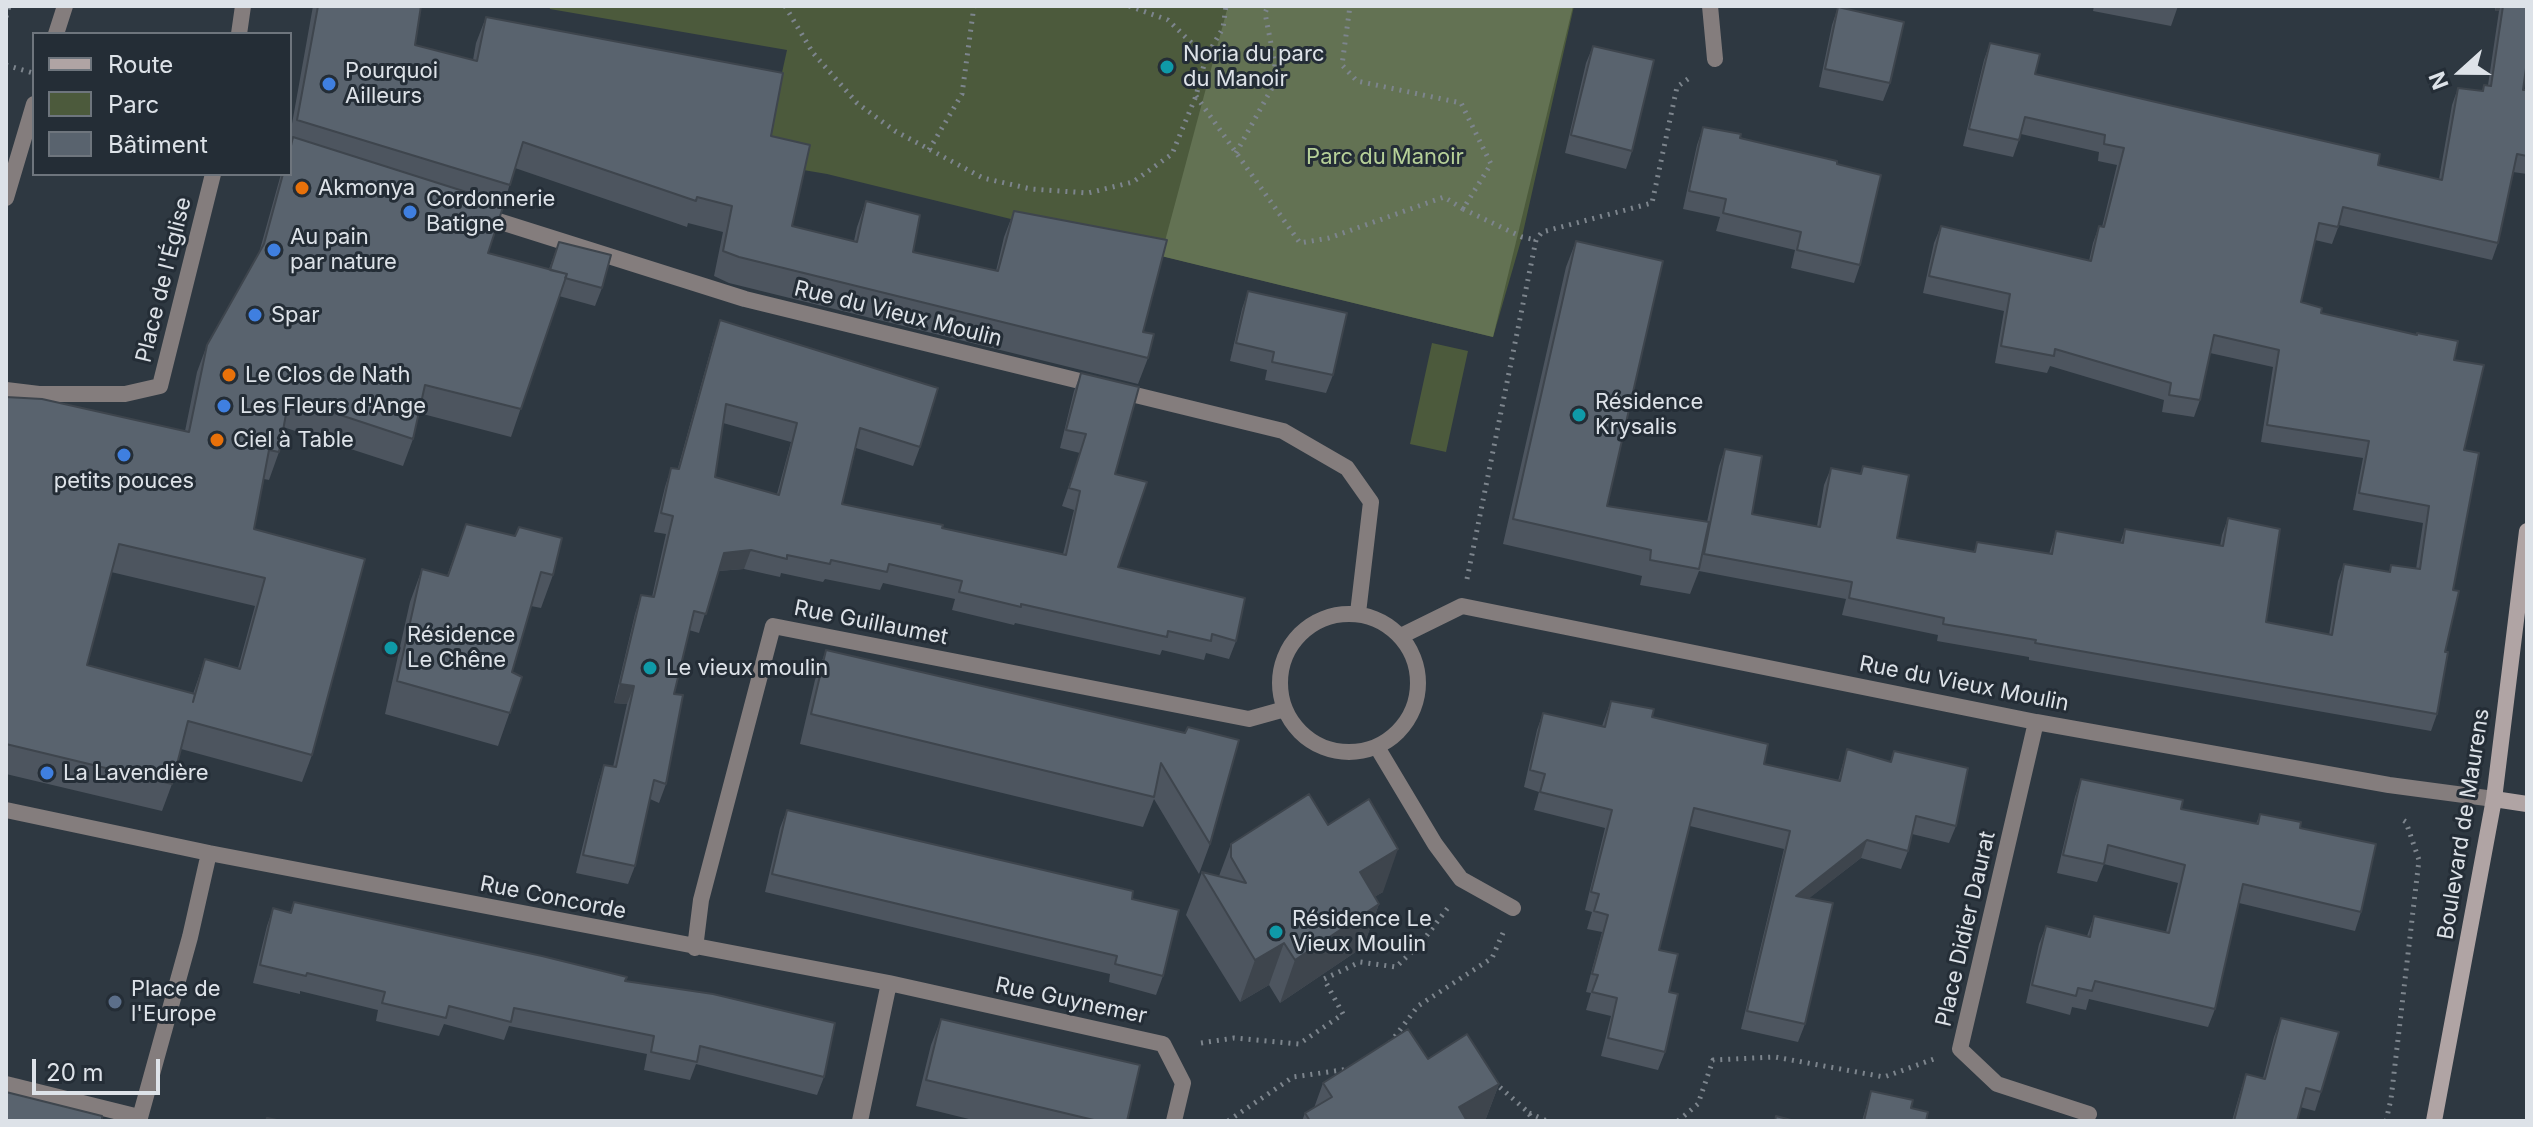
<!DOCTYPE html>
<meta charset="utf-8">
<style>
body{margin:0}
#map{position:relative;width:2533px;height:1127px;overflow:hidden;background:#2e3841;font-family:Inter,sans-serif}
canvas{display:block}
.frame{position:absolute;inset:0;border:8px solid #dde2e8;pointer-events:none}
.legend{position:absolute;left:32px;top:32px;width:260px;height:144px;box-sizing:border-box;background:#242d36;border:2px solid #6e757d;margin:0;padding:10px 14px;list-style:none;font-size:24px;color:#dde2e8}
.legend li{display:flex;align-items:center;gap:16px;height:40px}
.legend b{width:40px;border:2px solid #6e757d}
.north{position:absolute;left:2421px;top:32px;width:80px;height:80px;-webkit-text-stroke:6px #242d36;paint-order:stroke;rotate:249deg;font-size:22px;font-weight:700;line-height:32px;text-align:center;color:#dde2e8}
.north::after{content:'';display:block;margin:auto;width:28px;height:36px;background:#dde2e8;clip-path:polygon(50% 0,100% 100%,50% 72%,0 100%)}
.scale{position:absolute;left:32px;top:1059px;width:128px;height:36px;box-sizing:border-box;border:4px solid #dde2e8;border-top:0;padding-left:10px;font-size:24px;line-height:28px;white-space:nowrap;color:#dde2e8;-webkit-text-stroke:6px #242d36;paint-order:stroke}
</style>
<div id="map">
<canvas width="2533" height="1127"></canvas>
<div class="frame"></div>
<ul class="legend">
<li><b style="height:10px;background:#b0a4a4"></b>Route</li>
<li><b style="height:22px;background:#4c5a3c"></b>Parc</li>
<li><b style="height:22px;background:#59636e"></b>Bâtiment</li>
</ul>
<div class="north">N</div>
<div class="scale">20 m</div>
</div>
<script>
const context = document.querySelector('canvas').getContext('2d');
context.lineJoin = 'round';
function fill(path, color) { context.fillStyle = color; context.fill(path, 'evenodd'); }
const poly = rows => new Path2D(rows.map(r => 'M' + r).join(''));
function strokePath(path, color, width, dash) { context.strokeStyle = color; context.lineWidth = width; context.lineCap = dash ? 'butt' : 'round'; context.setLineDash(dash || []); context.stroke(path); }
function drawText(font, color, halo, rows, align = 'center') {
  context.font = font + ' Inter,sans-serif'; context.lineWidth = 6; context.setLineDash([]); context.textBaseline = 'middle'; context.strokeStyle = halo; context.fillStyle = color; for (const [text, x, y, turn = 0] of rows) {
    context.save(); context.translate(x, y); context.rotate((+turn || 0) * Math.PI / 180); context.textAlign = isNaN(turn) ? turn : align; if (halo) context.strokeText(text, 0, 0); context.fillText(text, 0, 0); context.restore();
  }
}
fill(poly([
 [549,6,1574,6,1522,237,1493,337,827,174,762,163,787,50,550,9],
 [1432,343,1468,351,1446,452,1410,444]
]), '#4c5a3c');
fill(poly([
 [1228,6,1573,6,1493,337,1161,256]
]), '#637253');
strokePath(poly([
 [785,6,813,53,857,103,895,131,983,178,1031,189,1088,193,1133,182,1172,154,1196,96,1206,57,1223,28,1226,6],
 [1129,6,1168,20,1206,57],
 [6,17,9,6],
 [6,65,33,73],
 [1196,96,1300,243,1329,238,1444,197,1463,209,1491,164,1461,103,1357,81,1342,65,1350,6],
 [929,150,962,94,974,6],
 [1236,153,1272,88,1275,64,1265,13,1268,6],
 [1463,209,1522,237,1536,240],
 [1467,579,1536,240,1542,232,1652,203,1677,87,1692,76],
 [1201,1043,1234,1038,1299,1044,1343,1014,1324,979,1360,962,1396,967,1421,943,1450,905],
 [1390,1043,1418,1006,1492,958,1503,933],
 [1494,1082,1528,1112,1533,1121],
 [1529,1113,1547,1121],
 [1228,1121,1293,1077,1349,1069],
 [1678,1121,1698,1104,1713,1060,1775,1057,1884,1077,1934,1059],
 [2386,1121,2391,1099,2419,860,2406,822,2400,818]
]), '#7d858d', 5, [2, 6]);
strokePath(poly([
 [239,34,243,6],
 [6,390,39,394,125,394,160,386,213,174]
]), '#847d7d', 16);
strokePath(poly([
 [1710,6,1715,59],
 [56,34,65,6],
 [6,198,34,104],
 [479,215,745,299,1096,385],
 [1119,391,1283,431,1347,468,1371,502,1358,613],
 '1280 683a69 69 0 1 1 138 0a69 69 0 1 1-138 0Z',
 [1401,636,1462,606,2036,722,2389,785,2494,799],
 [2036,722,1960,1049,1997,1084,2089,1114],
 [1377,747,1435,844,1461,879,1513,908],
 [6,810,209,853,190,937,139,1121],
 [209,853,889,983,1163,1044,1183,1083,1174,1121],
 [695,948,701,900,773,626,1249,719,1285,709],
 [6,1084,139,1117],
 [860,1121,889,983]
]), '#847d7d', 16);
strokePath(poly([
 [2494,799,2527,804],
 [2434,1121,2494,799,2527,531]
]), '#b0a4a4', 16);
fill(poly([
 [313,6,421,6,415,45,473,60,476,43,486,17,771,136,792,226,854,241,857,227,866,201,913,252,996,271,1004,237,1014,211,1143,332,1148,358,1138,384,729,283,714,276,723,232,688,223,687,227,515,168,488,253,549,269,559,242,602,288,595,306,559,296,511,437,419,413,413,439,403,466,283,427,279,452,269,480,264,479,254,529,312,755,302,782,181,749,172,784,162,811,6,774,6,397,185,431,197,372,207,345,259,253,281,174,290,174,290,135],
 [111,572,255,606,238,668,205,659,193,694,87,665],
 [2094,6,2178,6,2171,26,2093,11],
 [2495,6,2527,6,2523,90,2527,90,2527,174,2513,172,2498,243,2492,260,2339,225,2332,244,2315,240,2301,302,2321,313,2454,360,2464,450,2453,590,2437,714,2431,731,2029,660,2029,657,1937,641,1938,635,1842,615,1846,599,1699,571,1690,594,1640,585,1642,576,1503,544,1566,267,1576,241,1607,506,1707,522,1719,466,1725,449,1752,514,1817,526,1824,485,1831,468,1860,474,1863,466,1897,538,1974,552,1977,542,2049,554,2056,531,2120,543,2125,529,2220,546,2222,535,2228,518,2266,622,2329,635,2338,581,2344,564,2389,572,2391,565,2416,569,2423,523,2353,510,2363,458,2261,442,2273,367,2210,353,2200,400,2194,417,2162,412,2164,400,2050,366,2047,373,1995,363,2004,311,1923,293,1934,243,1941,226,2089,261,2093,243,2099,226,2102,227,2117,165,2098,161,2099,152,2021,134,2013,157,1963,146,1984,60,1990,43,2035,74,2378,165,2439,179,2452,105,2458,88,2482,91,2484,85,2488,85,2499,11,2495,11],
 [1838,7,1890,83,1883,101,1819,87,1832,25],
 [1593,46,1632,151,1626,169,1565,153,1586,63],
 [1703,127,1837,164,1860,265,1854,283,1791,268,1795,250,1716,231,1720,217,1683,209,1697,145],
 [1248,291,1333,375,1326,393,1265,380,1267,370,1230,361,1242,309],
 [720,320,920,447,913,466,856,448,842,504,942,528,1063,554,1074,510,1062,506,1080,453,1060,448,1074,391,1081,373,1115,474,1118,567,1236,641,1229,659,1206,653,1204,660,1162,650,1160,655,1015,623,1014,625,952,610,955,599,883,583,880,590,825,579,823,582,781,573,780,577,744,569,718,571,699,633,689,630,674,694,666,784,659,803,650,799,635,866,628,884,576,873,598,784,604,765,613,767,627,704,614,703,635,614,641,595,652,597,666,534,654,532,665,487,671,468,678,468,714,338],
 [723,423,791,442,777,494,715,477],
 [466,524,553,575,541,608,531,606,512,672,522,677,498,746,385,714,410,602,422,569,447,576],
 [826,650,1185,733,1210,844,1199,874,1154,799,1143,827,800,744,815,680],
 [1611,701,1764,764,1838,781,1847,749,1890,762,1894,751,1956,826,1949,843,1912,834,1908,851,1901,869,1861,858,1809,898,1805,1024,1798,1042,1741,1029,1784,849,1690,826,1659,950,1669,992,1665,1052,1658,1070,1601,1056,1611,1016,1586,1010,1591,993,1586,992,1602,932,1587,929,1592,912,1585,910,1605,828,1534,810,1539,792,1524,787,1537,730,1543,713,1602,726],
 [2081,779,2181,809,2256,824,2260,814,2300,828,2361,912,2355,931,2239,903,2215,1009,2208,1027,2089,999,2086,1010,2072,1007,2070,1015,2026,1003,2039,944,2046,926,2087,936,2094,916,2166,932,2178,883,2104,864,2097,882,2057,873,2075,797],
 [787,810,1132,899,1163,976,1156,995,1109,982,1110,974,765,892,780,828],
 [1328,825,1383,892,1374,897,1379,904,1363,947,1280,1003,1269,985,1240,1002,1186,915,1202,872,1219,876,1231,844],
 [294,902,625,981,824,1077,817,1095,696,1064,690,1080,644,1070,647,1054,509,1026,504,1040,444,1024,439,1036,376,1021,378,1010,300,991,300,994,253,983,267,926,273,908,290,912],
 [2281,1018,2321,1092,2315,1111,2300,1107,2297,1121,2232,1121,2240,1093,2246,1074,2263,1078,2274,1037],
 [941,1019,1127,1121,977,1121,916,1106,931,1045],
 [1323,1083,1499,1084,1485,1121,1302,1121,1305,1113,1314,1108],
 [1871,1091,1911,1108,1926,1121,1862,1121]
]), '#4d555f');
fill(poly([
 [2496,6,2501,6,2499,11,2495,11],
 [751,550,744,569,717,571,724,553],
 [620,684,634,686,627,704,614,703],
 [1867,840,1861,858,1789,914,1796,896],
 [1398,849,1383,892,1345,914,1360,872],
 [1379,904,1363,947,1280,1003,1295,960],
 [1284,943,1269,985,1240,1002,1255,960],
 [1499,1084,1485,1121,1454,1121,1459,1107]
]), '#3e454d');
const building = poly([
 [318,6,421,6,415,45,477,61,486,17,783,73,771,136,810,145,792,226,857,242,866,201,920,215,913,252,998,271,1014,211,1167,240,1143,332,1154,334,1148,358,739,257,723,251,732,206,697,197,696,201,523,142,510,185,297,120,318,6],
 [2503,6,2527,6,2527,61,2523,90,2527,90,2527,156,2517,154,2498,243,2343,207,2338,227,2319,223,2301,302,2322,308,2321,313,2417,335,2417,333,2458,341,2454,360,2484,365,2464,450,2479,453,2453,590,2459,591,2445,652,2448,652,2437,714,2035,643,2036,640,1943,624,1944,618,1849,598,1852,582,1704,554,1725,449,1762,456,1752,514,1820,527,1831,468,1861,474,1863,466,1909,475,1897,538,1975,552,1977,542,2052,554,2056,531,2123,543,2125,529,2223,546,2228,518,2280,529,2266,622,2332,635,2344,564,2390,572,2391,565,2420,569,2429,506,2359,493,2369,441,2267,425,2279,350,2214,335,2200,400,2169,395,2171,383,2055,349,2054,356,2001,346,2010,294,1929,276,1941,226,2091,261,2099,226,2104,227,2124,148,2104,144,2105,135,2025,117,2019,140,1969,129,1990,43,2040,54,2035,74,2380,154,2378,165,2442,180,2458,88,2483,91,2484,85,2491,86,2503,6],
 [1838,7,1904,22,1890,83,1825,69,1838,7],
 [1593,46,1654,60,1632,151,1571,135,1593,46],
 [1703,127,1741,134,1740,138,1837,161,1837,164,1881,175,1860,265,1797,250,1801,232,1723,213,1726,199,1689,191,1703,127],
 [293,137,504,204,488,253,567,274,521,409,425,385,413,439,289,398,279,452,269,450,254,529,365,559,312,755,188,721,172,784,6,744,6,397,42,399,189,432,207,345,264,244,283,174,290,174,290,150,293,137],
 [119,544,265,578,240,669,205,659,193,702,195,694,87,665,119,544],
 [1576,241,1663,261,1607,506,1709,522,1699,569,1650,560,1651,550,1513,519,1576,241],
 [559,242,611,255,602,288,565,278,567,274,550,270,559,242],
 [1248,291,1347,313,1333,375,1272,362,1274,352,1236,343,1248,291],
 [720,320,938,388,920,447,860,428,842,504,943,525,942,528,1066,555,1080,491,1069,488,1086,434,1066,430,1081,373,1139,387,1115,474,1147,482,1118,567,1245,598,1236,641,1212,634,1211,641,1168,631,1167,637,1021,604,1021,607,959,592,962,581,889,564,887,572,831,560,830,564,787,555,787,559,751,550,724,553,706,614,694,611,674,694,683,695,666,784,654,780,635,866,583,855,604,765,616,767,634,686,620,684,641,595,654,597,673,516,661,513,671,468,679,469,720,320],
 [726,404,797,423,779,495,715,477,726,404],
 [466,524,515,536,519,527,562,538,553,575,541,572,512,672,522,677,510,713,397,681,422,569,448,576,466,524],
 [826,650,1185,733,1188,727,1239,740,1210,844,1161,763,1154,797,811,714,826,650],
 [1611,701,1654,709,1652,717,1768,744,1764,764,1840,781,1847,749,1891,762,1894,751,1968,768,1956,826,1916,816,1908,851,1867,840,1796,896,1833,903,1805,1024,1747,1011,1790,831,1694,808,1659,950,1678,954,1669,992,1678,994,1665,1052,1608,1038,1617,998,1592,992,1598,975,1592,974,1608,915,1594,911,1599,894,1591,892,1612,810,1540,792,1545,774,1530,770,1543,713,1605,727,1611,701],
 [2081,779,2183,800,2181,809,2258,824,2260,814,2301,822,2300,828,2376,844,2361,912,2243,884,2215,1009,2095,981,2092,991,2078,988,2076,996,2032,985,2046,926,2090,937,2094,916,2169,933,2185,865,2108,845,2104,864,2063,855,2081,779],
 [1309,794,1328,825,1369,799,1398,849,1360,872,1379,904,1295,960,1284,943,1255,960,1202,872,1246,883,1231,857,1231,844,1309,794],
 [787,810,1133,891,1132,899,1179,910,1163,976,1115,964,1117,956,772,874,787,810],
 [294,902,542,956,627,977,625,981,713,994,835,1023,824,1077,700,1046,697,1062,651,1052,654,1036,514,1008,511,1022,449,1006,446,1018,382,1003,385,992,307,973,306,976,260,965,273,908,291,913,294,902],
 [2281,1018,2339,1032,2321,1092,2306,1088,2297,1121,2234,1121,2246,1074,2265,1079,2281,1018],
 [941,1019,1140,1065,1127,1121,1098,1121,926,1080,941,1019],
 [1408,1029,1428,1059,1467,1034,1499,1084,1459,1107,1467,1121,1310,1121,1305,1113,1332,1097,1323,1083,1408,1029],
 [1871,1091,1913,1100,1911,1108,1928,1112,1926,1121,1864,1121,1871,1091],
 [6,1092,102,1116,102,1121,6,1121,6,1092],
 [1776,1116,1795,1121,1775,1121,1776,1116],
 [267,1118,282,1121,266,1121,267,1118]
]);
fill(building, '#59636e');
strokePath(building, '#3e454d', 2);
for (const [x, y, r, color] of [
 [1167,67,8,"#0f9aa8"],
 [329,84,8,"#3f7fe0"],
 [302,188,8,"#e8710a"],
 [410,212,8,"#3f7fe0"],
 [274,250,8,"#3f7fe0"],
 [255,315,8,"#3f7fe0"],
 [229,375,8,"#e8710a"],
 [224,406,8,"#3f7fe0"],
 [1579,415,8,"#0f9aa8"],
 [217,440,8,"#e8710a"],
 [124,455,8,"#3f7fe0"],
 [391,648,8,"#0f9aa8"],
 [650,668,8,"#0f9aa8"],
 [47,773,8,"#3f7fe0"],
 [1276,932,8,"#0f9aa8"],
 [115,1002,8,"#5c6f8a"]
]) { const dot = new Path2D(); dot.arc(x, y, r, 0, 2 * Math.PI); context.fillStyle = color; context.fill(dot); strokePath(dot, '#242d36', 3); }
drawText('22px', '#dde2e8', '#242d36', [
 ["Noria du parc",1183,54],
 ["du Manoir",1183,79],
 ["Pourquoi",345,71],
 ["Ailleurs",345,96],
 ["Akmonya",318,188],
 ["Cordonnerie",426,199],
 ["Batigne",426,224],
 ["Au pain",290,237],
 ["par nature",290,262],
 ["Spar",271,315],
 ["Le Clos de Nath",245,375],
 ["Résidence",1595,402],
 ["Krysalis",1595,427],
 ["Les Fleurs d'Ange",240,406],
 ["Ciel à Table",233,440],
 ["petits pouces",124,481,"center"],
 ["Résidence",407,635],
 ["Le Chêne",407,660],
 ["Le vieux moulin",666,668],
 ["La Lavendière",63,773],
 ["Résidence Le",1292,919],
 ["Vieux Moulin",1292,944],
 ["Place de",131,989],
 ["l'Europe",131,1014]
], 'left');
drawText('22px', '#b6d098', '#242d36', [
 ["Parc du Manoir",1385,157]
]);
drawText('22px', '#dde2e8', '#242d36', [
 ["Place de l'Église",164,280,-76],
 ["Rue du Vieux Moulin",898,314,14],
 ["Rue Guillaumet",871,623,11],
 ["Rue du Vieux Moulin",1964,684,11],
 ["Boulevard de Maurens",2464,824,-81],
 ["Rue Concorde",553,898,11],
 ["Place Didier Daurat",1966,929,-77],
 ["Rue Guynemer",1071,1001,12]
]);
</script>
